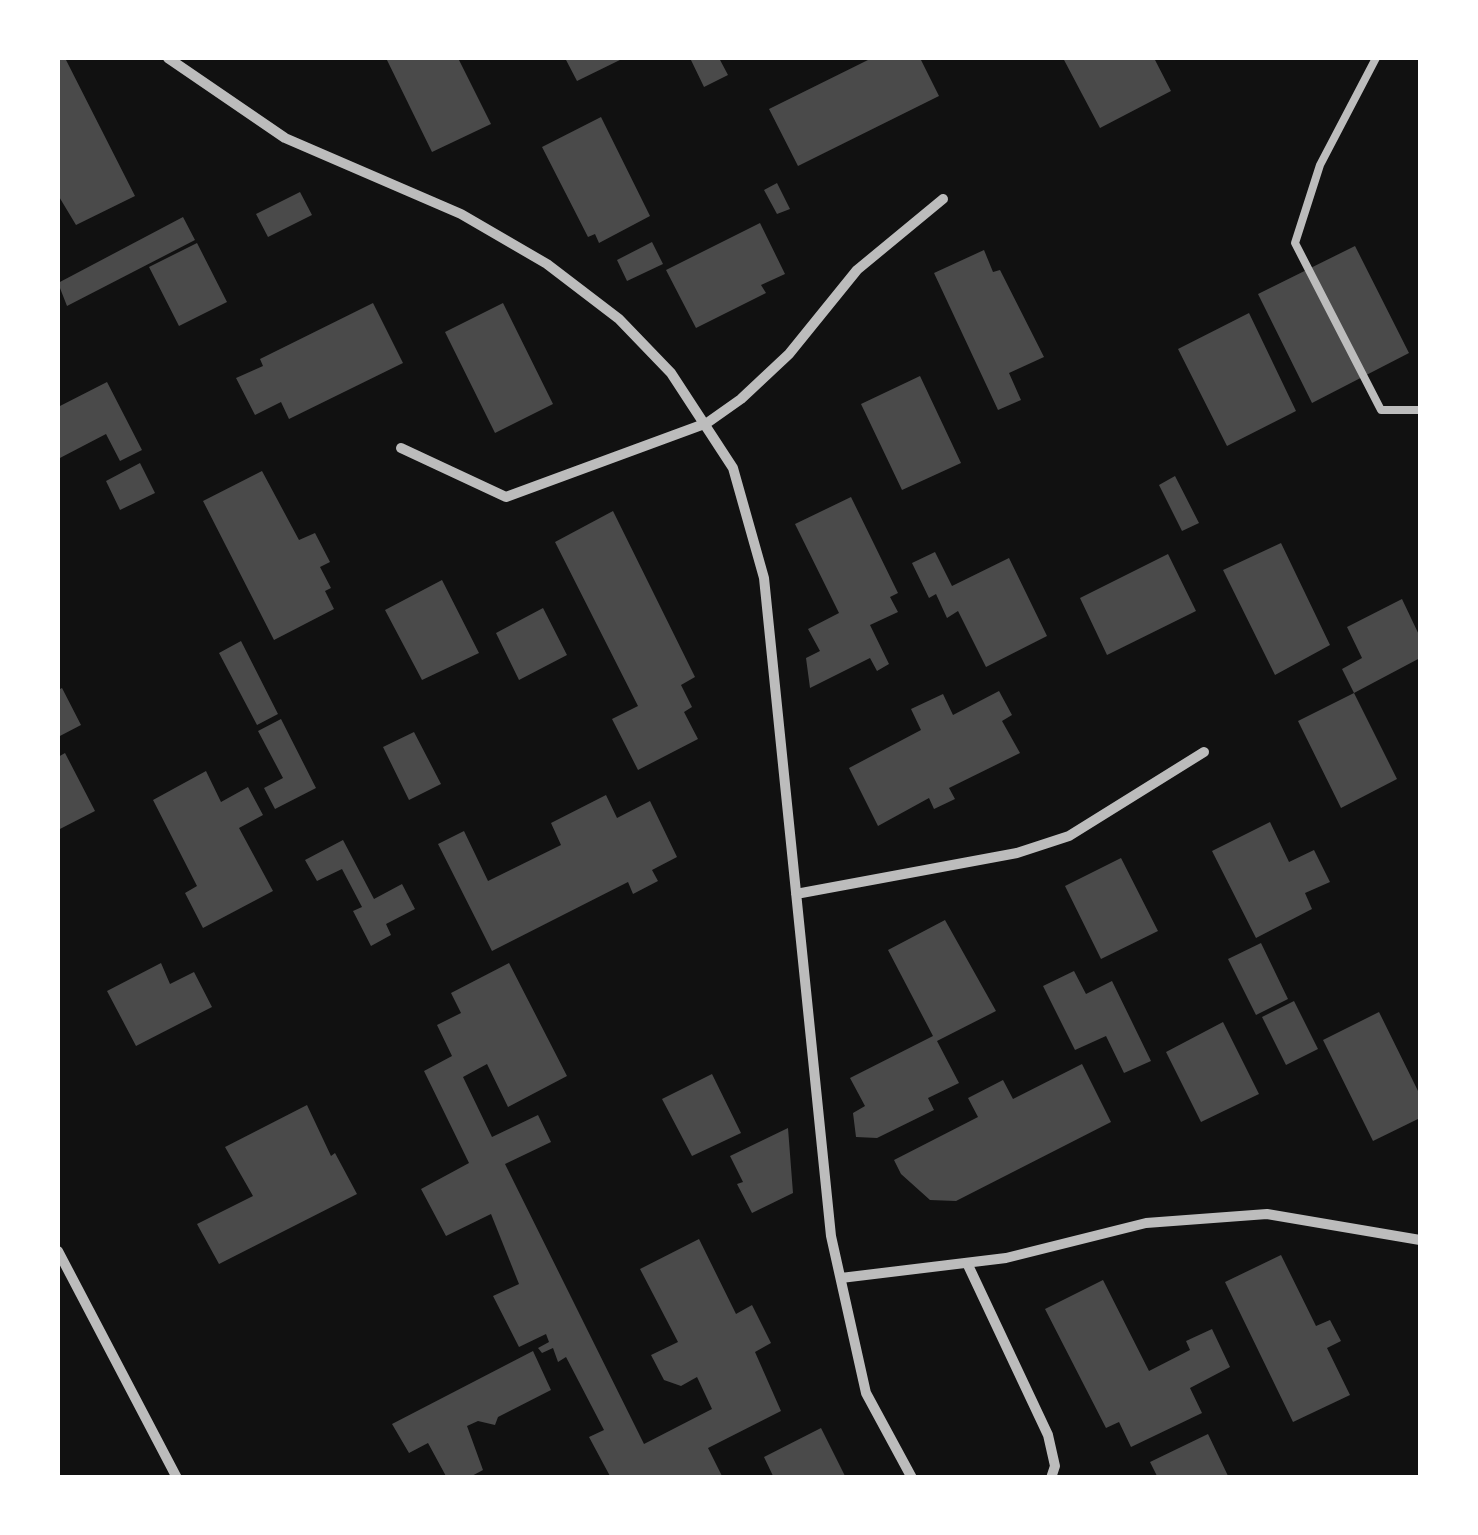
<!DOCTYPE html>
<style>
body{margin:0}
#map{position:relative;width:1478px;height:1535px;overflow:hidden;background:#111;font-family:Helvetica,sans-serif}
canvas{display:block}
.frame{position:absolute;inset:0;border:60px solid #fff;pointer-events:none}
</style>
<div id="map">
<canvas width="1478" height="1535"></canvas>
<div class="frame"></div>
</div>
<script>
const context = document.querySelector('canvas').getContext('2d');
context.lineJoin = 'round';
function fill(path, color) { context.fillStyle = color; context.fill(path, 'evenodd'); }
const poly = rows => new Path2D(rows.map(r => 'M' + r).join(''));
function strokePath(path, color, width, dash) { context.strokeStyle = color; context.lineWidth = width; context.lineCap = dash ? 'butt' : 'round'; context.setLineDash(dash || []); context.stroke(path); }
fill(poly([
 [58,58,65,58,135,196,76,225,58,195],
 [386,58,458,58,491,124,432,152],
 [565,58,624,58,577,81],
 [690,58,719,58,728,75,704,87],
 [872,58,920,58,939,96,798,166,769,109],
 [1063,58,1154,58,1171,91,1100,128],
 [601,117,650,216,599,243,595,234,588,237,542,147],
 [777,183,790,209,777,214,764,190],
 [300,192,312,215,268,237,256,214],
 [183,217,195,240,67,306,58,283],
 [760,223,785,274,761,285,766,293,696,328,666,270],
 [652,242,663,264,627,281,617,260],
 [197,243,227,302,179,326,149,267],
 [1355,246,1409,353,1312,403,1258,294],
 [984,250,993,272,1000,270,1044,357,1009,373,1021,400,998,410,934,273],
 [373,303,403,363,289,419,281,402,255,415,236,378,263,366,260,359],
 [503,303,553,404,495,433,445,332],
 [1249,313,1296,411,1227,446,1178,349],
 [920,376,961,463,902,490,861,404],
 [107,382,142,450,120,461,106,434,58,459,58,407],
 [140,463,155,493,120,510,106,481],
 [262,471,299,540,315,533,330,562,320,567,331,588,325,591,334,609,274,640,203,501],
 [1175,476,1199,523,1182,531,1159,485],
 [851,497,898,593,890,597,898,612,870,625,889,664,877,671,870,658,810,688,806,658,820,651,808,629,839,613,795,524],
 [613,511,695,677,681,685,692,707,684,712,698,739,638,770,612,719,638,706,555,542],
 [1281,543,1330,645,1275,675,1223,570],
 [935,552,952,586,1009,558,1047,636,986,667,958,611,947,618,936,594,929,598,912,563],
 [1168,554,1196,611,1107,655,1080,598],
 [442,580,479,653,422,680,385,610],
 [1402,599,1420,637,1420,658,1354,693,1342,669,1362,658,1347,627],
 [543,608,567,655,519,680,496,633],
 [241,641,278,714,257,725,219,653],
 [62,688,81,725,58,737,58,690],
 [999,691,1012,715,1002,721,1020,753,949,788,955,799,934,809,929,798,878,826,849,768,921,730,911,709,943,694,953,715],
 [1354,693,1397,779,1341,808,1298,721],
 [281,719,316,788,275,809,264,788,283,778,258,731],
 [414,732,441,784,409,800,383,747],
 [65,753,95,811,58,830,58,757],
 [206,771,221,802,248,787,263,815,239,828,273,891,203,928,185,893,197,886,153,800],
 [606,795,617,818,650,801,677,857,652,870,658,881,633,894,628,882,492,951,438,844,464,831,488,881,561,845,551,823],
 [1270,822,1289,862,1314,850,1330,882,1305,893,1312,909,1256,938,1212,851],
 [343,840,374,899,402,884,415,909,386,924,391,935,371,946,353,911,362,907,342,869,317,881,305,860],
 [1121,858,1158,931,1101,959,1065,886],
 [945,920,996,1011,937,1041,959,1083,928,1098,934,1110,877,1138,856,1137,853,1113,865,1106,850,1078,933,1036,888,950],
 [1261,943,1288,999,1256,1015,1228,959],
 [161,963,170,984,194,972,212,1007,136,1046,107,991],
 [509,963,567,1076,508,1107,487,1064,463,1077,492,1137,538,1115,551,1142,505,1164,644,1444,712,1409,697,1377,681,1386,664,1380,651,1355,678,1342,640,1269,699,1239,736,1314,752,1305,771,1343,755,1352,781,1411,708,1448,723,1478,611,1478,589,1437,604,1430,566,1357,558,1362,553,1348,542,1353,538,1348,549,1342,546,1334,519,1347,493,1296,519,1284,491,1214,446,1236,421,1189,469,1163,424,1071,452,1056,437,1025,461,1013,451,993],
 [1074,971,1086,994,1112,981,1151,1061,1124,1073,1106,1036,1075,1050,1043,986],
 [1294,1001,1318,1049,1286,1065,1262,1017],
 [1379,1012,1420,1095,1420,1118,1373,1141,1323,1040],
 [1223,1022,1259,1094,1201,1122,1166,1052],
 [1082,1064,1111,1122,956,1201,930,1200,901,1174,894,1160,978,1117,968,1098,1003,1080,1013,1099],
 [712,1074,741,1133,692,1156,662,1099],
 [307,1105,331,1156,335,1153,357,1194,219,1264,197,1224,253,1196,225,1147],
 [788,1128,793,1193,752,1213,737,1184,743,1182,730,1156],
 [1281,1255,1316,1326,1330,1320,1341,1341,1327,1348,1350,1395,1293,1422,1225,1282],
 [1103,1280,1149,1371,1190,1350,1186,1341,1212,1329,1230,1367,1190,1388,1202,1413,1131,1447,1119,1422,1106,1428,1045,1309],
 [533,1351,551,1390,498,1417,495,1425,478,1421,467,1426,483,1470,468,1478,447,1478,428,1443,409,1453,392,1424],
 [821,1428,846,1478,774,1478,764,1457],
 [1208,1434,1229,1478,1158,1478,1150,1462]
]), '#4a4a4a');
strokePath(poly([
 [1376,58,1320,165,1295,243,1381,410,1420,410]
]), '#bcbcbc', 8);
strokePath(poly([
 [168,58,285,138,461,214,547,264,619,319,671,373,733,468,764,578,831,1236,866,1393,912,1478],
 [401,448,506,497,707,423,741,399,789,354,857,270,943,199],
 [796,894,1017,853,1069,836,1204,752],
 [58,1251,177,1478],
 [967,1263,1048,1435,1055,1466,1051,1478],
 [841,1278,1006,1258,1146,1223,1267,1214,1420,1240]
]), '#bcbcbc', 10);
</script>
